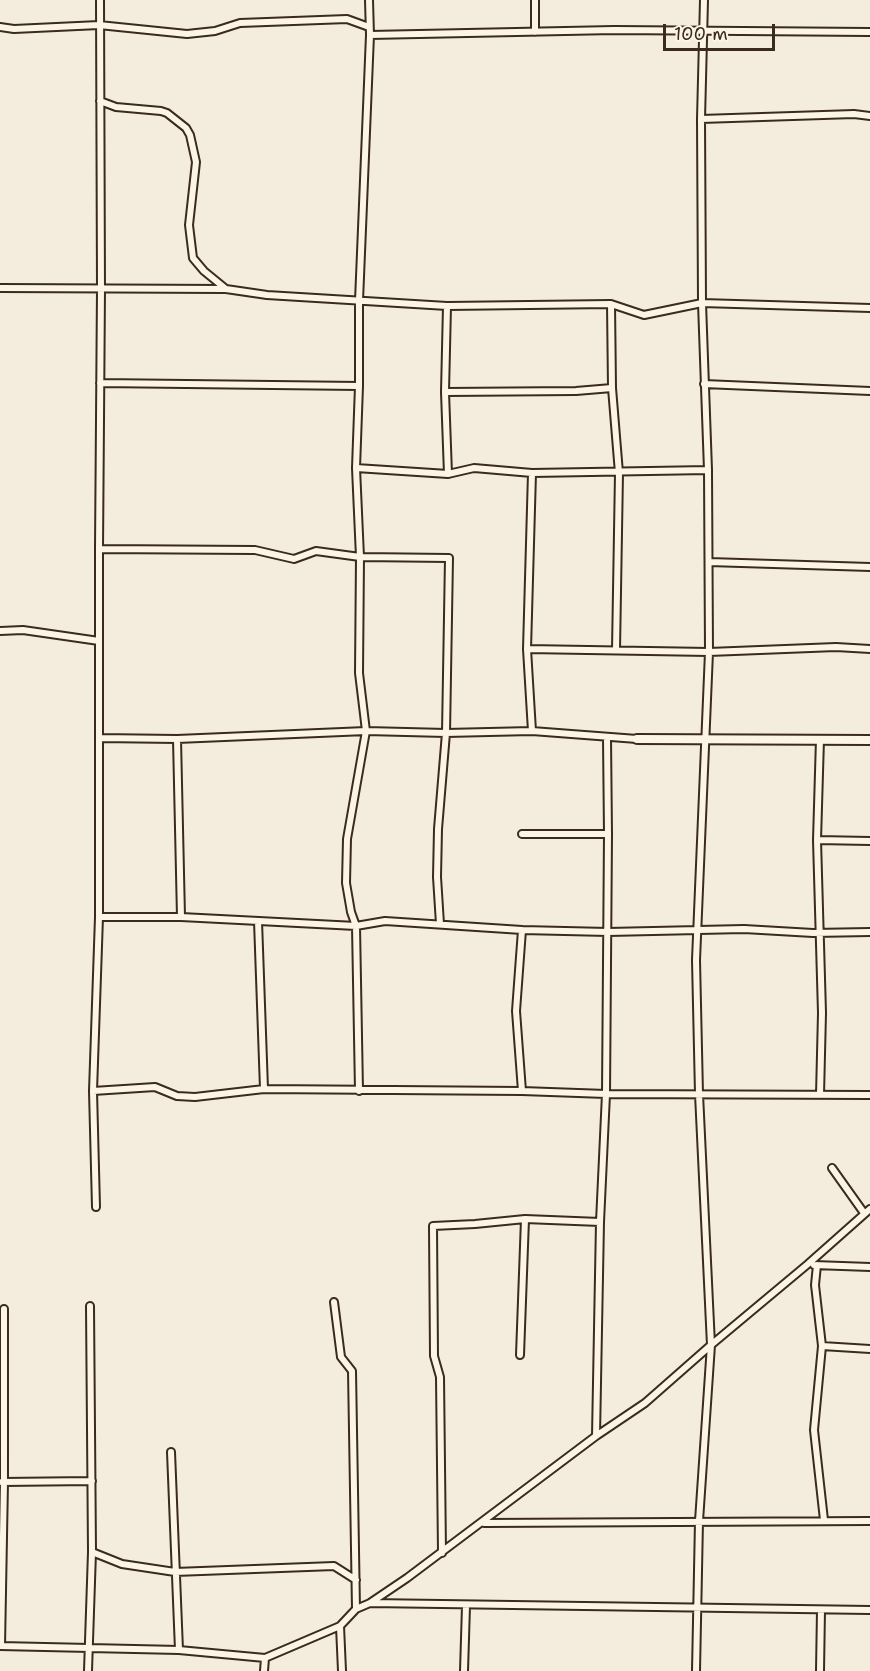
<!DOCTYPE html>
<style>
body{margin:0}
#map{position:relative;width:870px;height:1671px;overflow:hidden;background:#f4eddd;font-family:"Shantell Sans",sans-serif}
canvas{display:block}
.scale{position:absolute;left:663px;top:24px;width:112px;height:27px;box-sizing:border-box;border:3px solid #3b2a1e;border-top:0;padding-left:8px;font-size:18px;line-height:21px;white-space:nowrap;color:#3b2a1e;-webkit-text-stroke:4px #fcf5e5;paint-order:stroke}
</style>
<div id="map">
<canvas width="870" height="1671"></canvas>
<div class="scale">100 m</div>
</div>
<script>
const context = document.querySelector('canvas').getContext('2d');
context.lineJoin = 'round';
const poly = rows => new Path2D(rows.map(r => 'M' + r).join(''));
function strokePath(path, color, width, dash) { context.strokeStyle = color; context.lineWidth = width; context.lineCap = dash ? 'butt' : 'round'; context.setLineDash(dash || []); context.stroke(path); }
const minor = poly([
 [535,0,535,32],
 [0,27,14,29,99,25,187,34,215,31,240,23,347,19,369,27],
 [370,35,614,30,870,32],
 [100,101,116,107,161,111,167,113,186,128,190,135,196,162,189,225,193,258,204,271,226,289],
 [701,119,854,114,870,116],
 [0,288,226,289,267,295,447,306,611,304,644,315,702,303,870,308],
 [611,304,612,388,619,473,616,650],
 [447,306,445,392,448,474],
 [100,383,359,386],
 [704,384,870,391],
 [445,392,576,391,612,388],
 [356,468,448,474,474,468,532,473,708,470],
 [99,549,255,550,294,559,316,551,360,557,449,558,446,733,438,829,437,877,440,924],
 [709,562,870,567],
 [0,631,23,630,99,641],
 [527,649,709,652,836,647,870,649],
 [532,731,527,649,532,473],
 [99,738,177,739],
 [522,834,608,834],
 [817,840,870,841],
 [99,917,181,917,177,739,366,731,446,733,532,731,637,739],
 [181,917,356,926,385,921,522,930],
 [258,921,264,1089],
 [93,1091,155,1087,177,1096,195,1097,264,1089,522,1091,606,1094,870,1095],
 [359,1091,356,926,351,912,346,883,347,839,366,731,359,673,360,557,356,468,359,386,359,301,370,35,369,0],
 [522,1091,516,1011,522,930,608,932,744,929,813,933,870,932],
 [820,1095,822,1013,817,840,820,739],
 [832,1168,864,1213],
 [96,1207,93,1091,99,917,99,549,101,289,100,0],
 [814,1265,870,1267],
 [817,1265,815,1285,822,1346,814,1430,824,1520],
 [334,1302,341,1357,352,1371,356,1609],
 [90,1306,92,1552,122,1564,175,1572,334,1566,356,1580],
 [822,1346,870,1349],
 [520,1355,525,1219],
 [596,1436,600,1222,606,1094,608,834,607,738],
 [171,1452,179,1650],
 [2,1482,92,1481],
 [484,1523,870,1521],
 [442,1553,440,1377,434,1356,433,1226,475,1224,525,1219,600,1222],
 [370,1603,870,1610],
 [340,1626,342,1671],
 [0,1646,179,1650,265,1658,340,1626,356,1609,370,1603,407,1578,596,1436,645,1403,711,1345,808,1264,870,1209],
 [1,1646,4,1482,4,1309],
 [88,1671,92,1552],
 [264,1671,265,1658],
 [464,1671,466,1606],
 [696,1671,699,1521,711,1345,699,1094,696,960,709,652,708,470,702,303,701,119,704,0],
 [820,1671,821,1610]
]);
const tertiary = poly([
 [637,739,870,740]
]);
strokePath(minor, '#3b2a1e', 10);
strokePath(tertiary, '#3b2a1e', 12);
strokePath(minor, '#fcf5e5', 6);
strokePath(tertiary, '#fcf5e5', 8);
</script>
